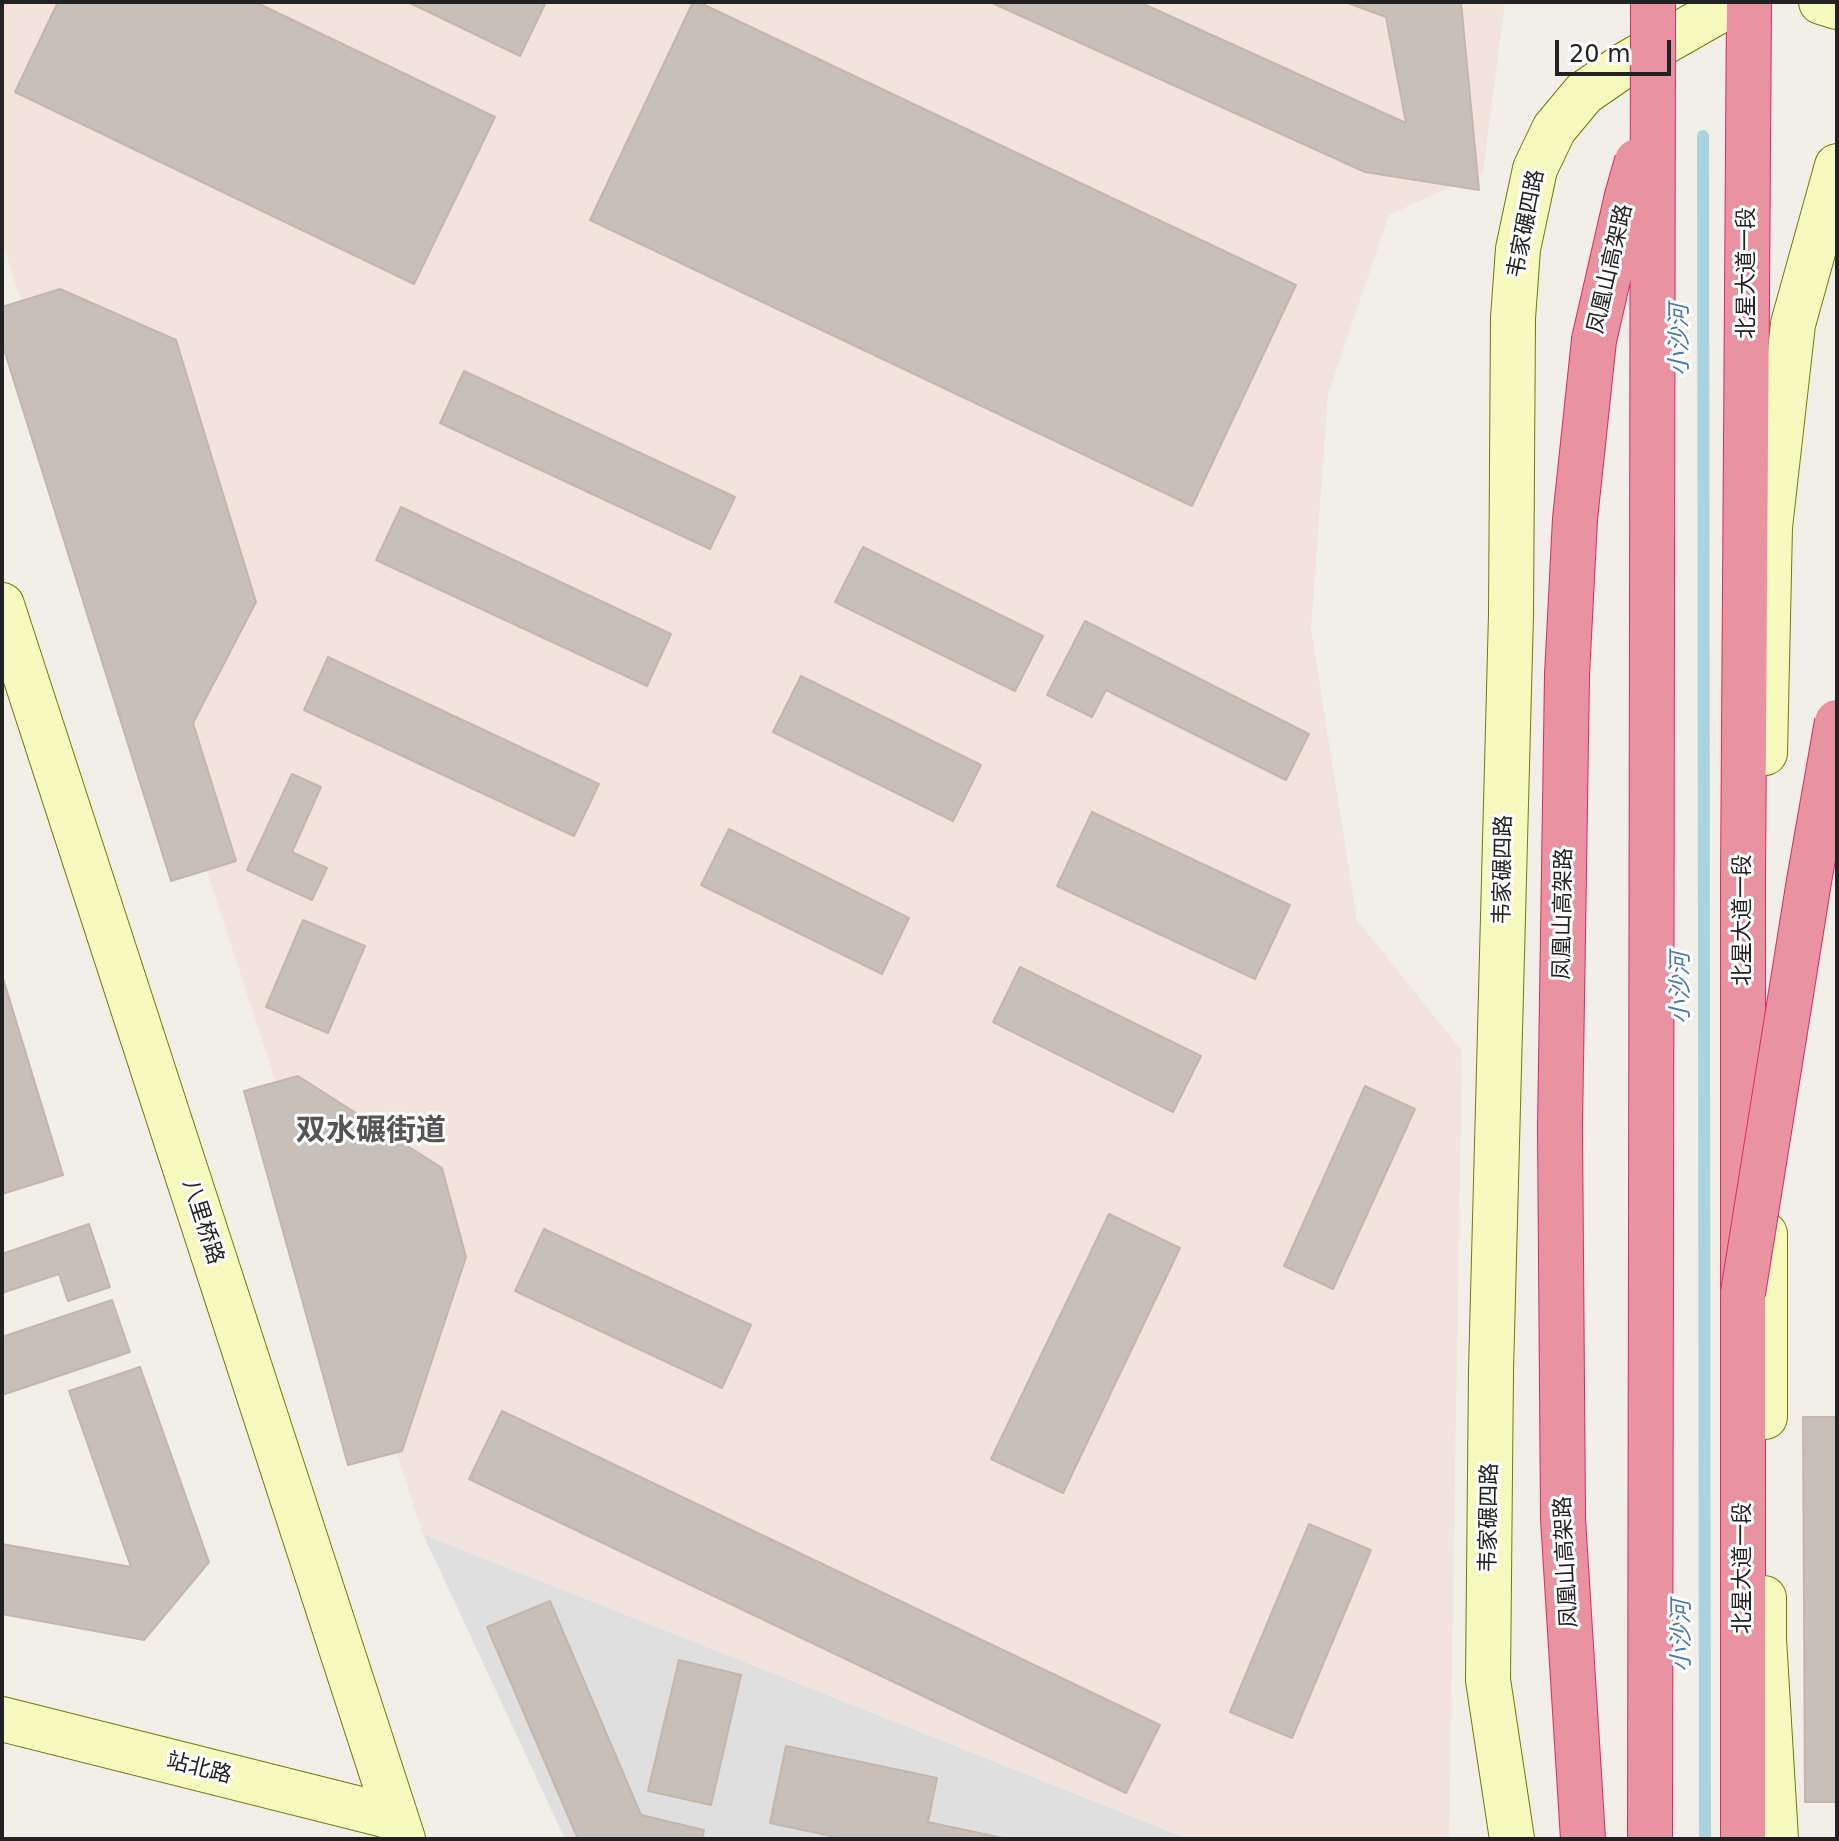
<!DOCTYPE html>
<meta charset="utf-8">
<style>
body{margin:0}
#map{position:relative;width:1839px;height:1841px;overflow:hidden;background:#f2efe9;font-family:"DejaVu Sans",sans-serif}
canvas{display:block}
.frame{position:absolute;inset:0;border:4px solid #222;pointer-events:none}
.scale{position:absolute;left:1555px;top:40px;width:116px;height:36px;box-sizing:border-box;border:4px solid #222;border-top:0;padding-left:10px;font-size:24px;line-height:28px;white-space:nowrap;color:#222;-webkit-text-stroke:6px #fff;paint-order:stroke}
</style>
<div id="map">
<canvas width="1839" height="1841"></canvas>
<div class="frame"></div>
<div class="scale">20 m</div>
</div>
<script>
const context = document.querySelector('canvas').getContext('2d');
context.lineJoin = 'round';
function fill(path, color) { context.fillStyle = color; context.fill(path, 'evenodd'); }
const poly = rows => new Path2D(rows.map(r => 'M' + r).join(''));
function strokePath(path, color, width, dash) { context.strokeStyle = color; context.lineWidth = width; context.lineCap = dash ? 'butt' : 'round'; context.setLineDash(dash || []); context.stroke(path); }
function drawText(font, color, halo, rows, align = 'center') {
  context.font = font + ' "DejaVu Sans","Noto Sans SC",sans-serif'; context.lineWidth = 6; context.setLineDash([]); context.textBaseline = 'middle'; context.strokeStyle = halo; context.fillStyle = color; for (const [text, x, y, turn = 0] of rows) {
    context.save(); context.translate(x, y); context.rotate((+turn || 0) * Math.PI / 180); context.textAlign = isNaN(turn) ? turn : align; if (halo) context.strokeText(text, 0, 0); context.fillText(text, 0, 0); context.restore();
  }
}
fill(poly([
 [423,1534,1189,1839,565,1839]
]), '#e0dfdf');
fill(poly([
 [2,2,1505,2,1483,172,1389,215,1328,394,1311,629,1357,920,1462,1051,1449,1839,1189,1839,423,1534,2,242]
]), '#f3e3dd');
strokePath(poly([
 [1703,136,1705,1839]
]), '#aad3df', 12);
const building = poly([
 [58,2,255,2,495,117,414,284,15,92,58,2],
 [408,2,546,2,520,56,408,2],
 [693,2,698,2,1296,285,1192,506,590,220,693,2],
 [990,2,1139,2,1406,123,1386,17,1345,2,1461,2,1479,190,1365,172,990,2],
 [60,289,176,340,256,602,193,723,236,861,171,881,2,343,2,307,60,289],
 [464,371,735,497,710,549,440,423,464,371],
 [401,507,671,634,647,686,376,560,401,507],
 [863,547,1043,636,1015,691,835,602,863,547],
 [1085,621,1309,734,1286,780,1106,690,1092,717,1047,695,1085,621],
 [328,657,599,784,574,836,304,710,328,657],
 [801,676,981,765,953,821,773,732,801,676],
 [292,774,321,787,292,852,327,868,312,900,247,870,292,774],
 [1092,812,1290,905,1255,979,1057,886,1092,812],
 [729,829,909,918,882,974,701,885,729,829],
 [303,920,365,946,328,1033,266,1007,303,920],
 [1020,967,1201,1056,1173,1112,993,1022,1020,967],
 [2,975,63,1175,2,1194,2,975],
 [298,1076,442,1168,466,1257,402,1451,348,1465,244,1091,298,1076],
 [1365,1086,1415,1109,1333,1289,1284,1266,1365,1086],
 [1109,1214,1180,1248,1063,1493,991,1459,1109,1214],
 [89,1224,110,1287,68,1301,59,1274,2,1293,2,1254,89,1224],
 [544,1229,751,1325,722,1388,515,1291,544,1229],
 [112,1300,130,1352,2,1395,2,1337,112,1300],
 [140,1367,209,1562,144,1640,2,1614,2,1544,131,1567,69,1391,140,1367],
 [502,1411,1160,1725,1126,1793,469,1479,502,1411],
 [1803,1417,1837,1417,1837,1802,1805,1802,1803,1417],
 [1309,1524,1371,1550,1292,1738,1230,1712,1309,1524],
 [550,1601,641,1815,704,1830,702,1839,578,1839,487,1627,550,1601],
 [679,1660,741,1675,711,1805,648,1791,679,1660],
 [786,1746,937,1778,928,1822,1007,1839,845,1839,770,1823,786,1746]
]);
fill(building, '#c7bfb8');
strokePath(building, '#c4b6ab', 2);
const secondary = poly([
 [1821,2,1837,7],
 [2,605,403,1839],
 [1765,753,1770,527,1793,324,1837,166],
 [1765,1417,1765,1234],
 [1764,1598,1764,1639,1776,1839],
 [2,1719,396,1818],
 [1512,1839,1488,1680,1491,1371,1511,614,1513,318,1518,249,1535,169,1554,129,1584,93,1626,64,1735,2]
]);
const highway = poly([
 [1567,675,1560,1127,1563,1519,1583,1839],
 [1743,1839,1743,878,1749,2]
]);
strokePath(secondary, '#707d05', 46);
strokePath(highway, '#dc2a67', 46);
strokePath(secondary, '#f7fabf', 44);
strokePath(highway, '#e892a2', 44);
const highwayBridge = poly([
 [1567,675,1575,519,1594,340,1627,196,1637,161],
 [1743,1293,1809,881,1837,722],
 [1650,1839,1653,2]
]);
strokePath(highwayBridge, '#dc2a67', 46, []);
strokePath(highwayBridge, '#e892a2', 44);
drawText('22px', '#222', '#fff', [
 ["韦家碾四路",1527,224,-79],
 ["凤凰山高架路",1611,269,-77],
 ["北星大道一段",1747,273,-90],
 ["韦家碾四路",1504,870,-89],
 ["凤凰山高架路",1564,914,-89],
 ["北星大道一段",1743,920,-90],
 ["八里桥路",202,1222,72],
 ["韦家碾四路",1490,1518,-89],
 ["凤凰山高架路",1567,1562,-93],
 ["北星大道一段",1743,1568,-90],
 ["站北路",199,1769,14]
]);
drawText('italic 24px', '#4a7aab', '#fff', [
 ["小沙河",1681,340,-90],
 ["小沙河",1682,988,-90],
 ["小沙河",1683,1636,-90]
]);
drawText('bold 30px', '#555', '#fff', [
 ["双水碾街道",371,1132]
]);
</script>
